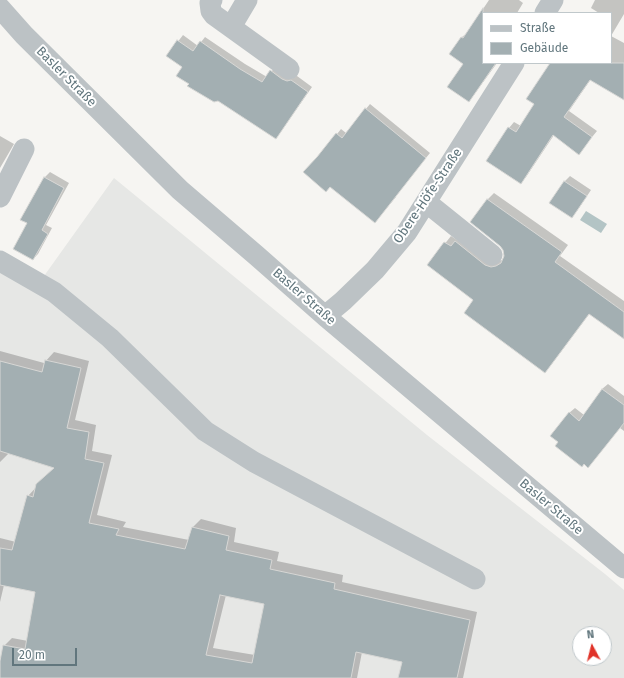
<!DOCTYPE html>
<meta charset="utf-8">
<style>
body{margin:0}
#map{position:relative;width:624px;height:678px;overflow:hidden;background:#f6f5f2;font-family:"Fira Sans",sans-serif}
canvas{display:block}
.legend{position:absolute;left:482px;top:12px;width:130px;height:52px;box-sizing:border-box;background:#fff;border:1px solid #c0c8cb;margin:0;padding:5px 7px;list-style:none;font-size:12px;color:#61767d}
.legend li{display:flex;align-items:center;gap:8px;height:20px}
.legend b{width:20px;border:1px solid #c0c8cb}
.north{position:absolute;left:572px;top:626px;width:40px;height:40px;box-sizing:border-box;background:#fff;border:1px solid #c0c8cb;border-radius:50%;rotate:353deg;font-size:11px;font-weight:700;line-height:16px;text-align:center;color:#61767d}
.north::after{content:'';display:block;margin:auto;width:14px;height:18px;background:#e03228;clip-path:polygon(50% 0,100% 100%,50% 72%,0 100%)}
.scale{position:absolute;left:12px;top:648px;width:65px;height:18px;box-sizing:border-box;border:2px solid #61767d;border-top:0;padding-left:5px;font-size:12px;line-height:14px;white-space:nowrap;color:#61767d;-webkit-text-stroke:3px #fff;paint-order:stroke}
</style>
<div id="map">
<canvas width="624" height="678"></canvas>
<ul class="legend">
<li><b style="height:5px;background:#bcc2c5"></b>Straße</li>
<li><b style="height:11px;background:#a3afb2"></b>Gebäude</li>
</ul>
<div class="north">N</div>
<div class="scale">20 m</div>
</div>
<script>
const context = document.querySelector('canvas').getContext('2d');
context.lineJoin = 'round';
function fill(path, color) { context.fillStyle = color; context.fill(path, 'evenodd'); }
const poly = rows => new Path2D(rows.map(r => 'M' + r).join(''));
function strokePath(path, color, width, dash) { context.strokeStyle = color; context.lineWidth = width; context.lineCap = dash ? 'butt' : 'round'; context.setLineDash(dash || []); context.stroke(path); }
function drawText(font, color, halo, rows, align = 'center') {
  context.font = font + ' "Fira Sans",sans-serif'; context.lineWidth = 4; context.setLineDash([]); context.textBaseline = 'middle'; context.strokeStyle = halo; context.fillStyle = color; for (const [text, x, y, turn = 0] of rows) {
    context.save(); context.translate(x, y); context.rotate((+turn || 0) * Math.PI / 180); context.textAlign = isNaN(turn) ? turn : align; if (halo) context.strokeText(text, 0, 0); context.fillText(text, 0, 0); context.restore();
  }
}
fill(poly([
 [114,178,427,435,605,574,624,590,624,678,0,678,0,261,39,283],
 [580,634,604,634,604,658,580,658]
]), '#e6e7e5');
fill(poly([
 [586,211,607,224,601,233,580,220]
]), '#b3c4c5');
fill(poly([
 [489,0,519,0,523,3,517,13,483,13,483,63,497,63,473,96,468,101,465,64,450,54,462,37,467,33],
 [595,0,624,0,624,14,611,36,624,43,624,99,591,79,569,111,597,131,579,153,554,135,526,177,521,183,509,128,514,122,521,126,569,63,611,63,611,13,599,13,591,8],
 [183,35,198,46,205,37,245,64,267,77,276,66,293,76,297,76,312,87,280,133,275,138,218,100,190,84,183,67,167,56],
 [370,104,430,153,395,196,396,197,375,222,318,158,341,129,346,133],
 [0,136,14,144,0,168],
 [50,172,69,183,46,225,52,228,38,254,33,259,28,223,44,178],
 [570,176,591,190,577,211,572,217,550,203,565,181],
 [494,193,568,245,560,256,624,301,624,338,590,313,551,365,545,371,475,300,428,265,451,236,457,240,497,261,503,260,505,257,504,250,487,200],
 [0,351,44,363,54,352,89,361,75,420,96,425,92,451,112,455,97,515,126,522,123,527,189,540,193,527,201,519,236,528,234,542,279,552,277,561,343,575,342,582,477,612,463,678,399,678,403,661,362,652,357,678,0,678,0,667,4,646,12,638,28,641,36,591,4,585,0,602,0,538,16,542,28,496,55,467,9,453,0,462],
 [226,595,266,603,255,655,213,648],
 [608,384,624,396,624,431,620,428,559,442,569,413,575,408,584,415,602,389]
]), '#0003');
const building = poly([
 [483,8,483,63,496,63,469,102,447,87,463,64,449,54,461,37,463,38,483,8],
 [177,40,193,51,200,41,240,69,262,82,270,70,282,79,287,81,291,80,308,92,276,139,218,101,214,102,187,86,189,84,176,76,182,67,166,56,177,40],
 [550,63,624,63,624,100,590,80,564,117,592,137,579,155,553,135,521,184,486,161,508,127,516,132,534,104,526,99,550,63],
 [365,108,426,158,375,223,330,187,326,192,303,172,317,157,336,133,342,138,365,108],
 [44,177,64,188,42,230,48,234,33,260,13,249,27,223,20,220,44,177],
 [564,181,587,196,572,218,549,203,564,181],
 [487,199,562,252,555,262,624,312,624,339,589,314,545,373,464,313,473,300,427,265,444,242,451,246,455,241,485,265,491,267,496,266,501,263,504,256,503,250,500,246,470,222,487,199],
 [45,360,81,368,67,428,89,432,85,459,104,463,89,523,119,529,116,535,185,549,192,527,229,536,226,550,272,560,270,569,335,583,334,589,470,620,457,678,398,678,402,662,356,652,351,678,0,678,0,661,3,645,25,649,35,592,0,585,0,548,12,550,27,495,33,497,36,484,54,468,0,451,0,361,42,372,45,360],
 [220,595,264,604,252,663,206,655,220,595],
 [602,389,624,405,624,423,588,468,584,464,582,467,555,446,558,442,550,436,569,412,579,421,602,389]
]);
fill(building, '#a3afb2');
strokePath(building, '#d7d7d5', 1);
strokePath(poly([
 [212,0,210,3,211,11,214,15,289,69],
 [0,8,24,35,180,190,257,256,325,316,624,568],
 [545,13,553,0],
 [231,27,247,0],
 [0,197,24,149],
 [426,202,492,255],
 [0,261,54,292,110,338,205,431,254,462,475,579],
 [325,316,343,301,375,270,407,232,514,63]
]), '#bcc2c5', 21);
drawText('13px', '#61767d', '#fff', [
 ["Basler Straße",66,77,45],
 ["Obere-Höfe-Straße",428,196,-56],
 ["Basler Straße",304,297,41],
 ["Basler Straße",551,507,40]
]);
</script>
